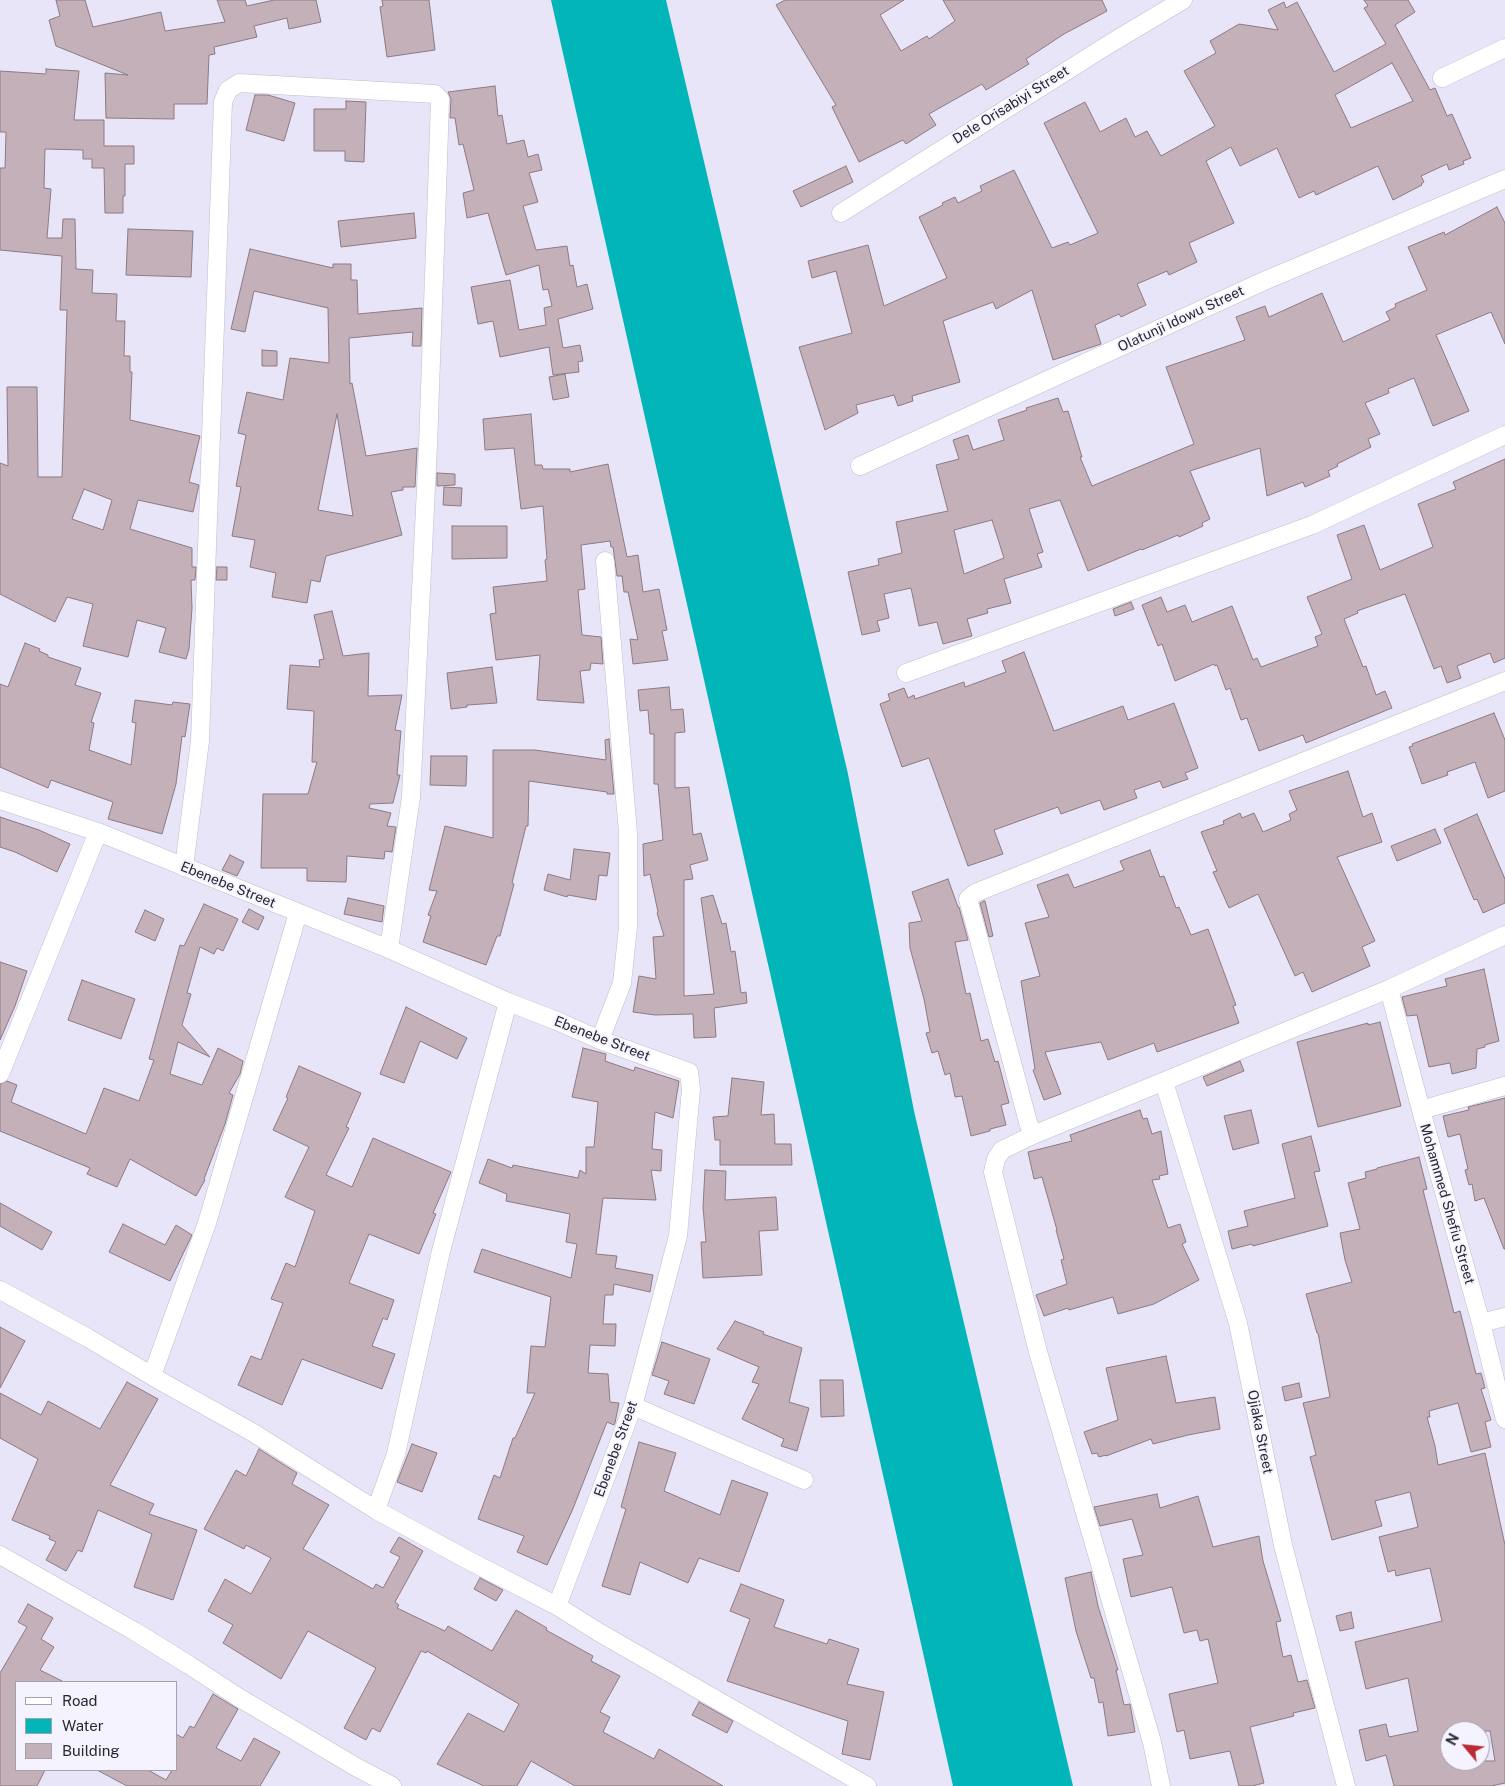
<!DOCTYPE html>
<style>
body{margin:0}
#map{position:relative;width:1505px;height:1786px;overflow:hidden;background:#e8e5f8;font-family:"Public Sans",sans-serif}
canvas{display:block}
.legend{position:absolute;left:15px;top:1681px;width:162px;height:90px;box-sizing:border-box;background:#f5f3ff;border:1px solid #a3a1ab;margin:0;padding:6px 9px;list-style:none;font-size:15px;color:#29272e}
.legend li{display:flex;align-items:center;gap:10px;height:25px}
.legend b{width:25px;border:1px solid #a3a1ab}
.north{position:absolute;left:1440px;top:1721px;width:50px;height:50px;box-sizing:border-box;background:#f5f3ff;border:1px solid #a3a1ab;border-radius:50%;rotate:298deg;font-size:14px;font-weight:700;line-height:20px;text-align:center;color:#29272e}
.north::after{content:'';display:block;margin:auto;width:18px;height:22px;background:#bc2b33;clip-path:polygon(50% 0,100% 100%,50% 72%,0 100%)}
</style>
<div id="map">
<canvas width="1505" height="1786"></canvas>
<ul class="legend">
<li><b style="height:6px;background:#fff"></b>Road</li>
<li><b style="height:14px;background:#01b5b8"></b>Water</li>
<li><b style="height:14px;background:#c4b0b9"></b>Building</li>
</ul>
<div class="north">N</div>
</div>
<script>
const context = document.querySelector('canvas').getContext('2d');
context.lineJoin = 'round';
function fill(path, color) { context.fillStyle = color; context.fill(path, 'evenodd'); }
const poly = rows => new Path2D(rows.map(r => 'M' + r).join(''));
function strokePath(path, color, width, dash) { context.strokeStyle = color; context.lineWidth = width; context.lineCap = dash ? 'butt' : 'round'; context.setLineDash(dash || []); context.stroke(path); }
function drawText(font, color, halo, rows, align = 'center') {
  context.font = font + ' "Public Sans",sans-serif'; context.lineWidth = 4; context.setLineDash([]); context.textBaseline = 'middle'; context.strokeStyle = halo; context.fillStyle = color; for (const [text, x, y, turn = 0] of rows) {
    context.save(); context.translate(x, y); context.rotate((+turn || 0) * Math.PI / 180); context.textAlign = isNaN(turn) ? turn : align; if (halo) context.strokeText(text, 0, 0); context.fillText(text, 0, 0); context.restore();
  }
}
fill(poly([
 [551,0,666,0,848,774,914,1111,1073,1786,953,1786]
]), '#01b5b8');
const building = poly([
 [56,0,85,0,93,27,161,12,165,31,225,22,217,0,245,0,247,6,274,0,316,0,321,22,289,29,287,18,254,26,257,37,214,47,215,54,209,55,207,104,174,104,174,119,106,118,105,73,128,75,56,46,49,20,60,16,56,0],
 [382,0,429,0,435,50,387,57,380,7,383,6,382,0],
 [785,0,904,0,880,15,901,51,927,36,929,39,955,21,943,0,1102,0,1107,11,1064,34,1026,59,1029,64,986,90,982,84,929,114,936,125,906,144,903,140,859,162,832,107,836,105,776,5,785,0],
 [1364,0,1408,0,1415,12,1395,25,1430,90,1435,88,1447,116,1452,114,1471,158,1463,161,1464,164,1449,170,1447,164,1421,176,1424,182,1421,184,1422,185,1393,200,1378,166,1316,195,1314,191,1299,198,1277,148,1240,166,1231,147,1206,161,1234,223,1189,243,1197,262,1169,275,1167,271,1137,284,1146,305,1121,317,1119,314,1095,325,1101,344,1053,360,1032,290,996,309,993,302,943,321,960,382,912,396,913,401,898,406,894,395,856,405,858,413,825,430,799,347,852,333,836,271,812,278,808,261,868,245,884,306,947,278,919,217,943,205,942,203,955,197,958,203,982,191,980,186,1014,170,1052,248,1068,242,1070,245,1098,233,1044,123,1085,102,1100,132,1126,118,1135,137,1147,131,1161,156,1215,126,1184,71,1216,53,1210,41,1239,24,1278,30,1268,10,1284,2,1286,8,1297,2,1334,72,1386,44,1364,8,1368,6,1364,0],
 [1392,63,1413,101,1351,128,1335,95,1392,63],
 [46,69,79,71,74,120,104,120,104,146,134,146,134,164,125,164,125,196,123,196,123,213,105,213,104,168,92,168,92,159,83,159,83,150,45,149,44,188,51,189,47,238,62,238,63,219,75,219,76,269,93,270,92,293,117,294,116,321,125,321,124,356,130,356,130,372,132,372,130,420,200,436,189,482,199,485,193,512,138,500,130,529,192,548,192,567,196,567,195,580,191,580,192,608,189,649,186,659,159,652,166,628,137,620,128,657,83,646,93,604,67,597,55,622,0,594,0,463,8,466,7,387,37,387,38,477,62,477,67,310,60,310,62,256,0,250,0,168,5,168,6,132,0,132,0,71,46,74,46,69],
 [84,489,112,500,103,530,72,519,84,489],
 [495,86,498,116,502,115,507,144,524,140,528,157,538,154,542,170,529,173,538,202,523,206,536,250,567,246,570,266,573,265,577,287,587,284,593,309,558,319,563,348,580,345,583,361,578,362,579,372,553,375,549,347,500,357,493,321,478,324,471,287,510,280,519,330,546,325,544,308,552,306,548,289,543,290,539,265,506,275,488,213,467,218,463,193,474,190,463,144,459,145,455,118,450,118,451,99,448,92,495,86],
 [255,95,268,95,295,103,284,141,246,130,255,95],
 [346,101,366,102,364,162,345,161,345,151,314,151,314,109,346,109,346,101],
 [846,166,853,182,801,207,793,191,846,166],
 [1497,207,1505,223,1505,344,1491,312,1436,335,1469,411,1433,426,1414,378,1388,389,1389,393,1365,403,1380,434,1368,439,1371,447,1337,464,1338,466,1328,471,1330,476,1305,487,1303,482,1267,496,1260,448,1190,471,1210,519,1202,523,1203,526,1179,537,1178,535,1142,550,1141,549,1088,571,1060,500,1029,509,1043,552,1037,554,1042,567,1004,579,1011,603,987,609,988,613,967,619,972,636,943,644,937,622,919,626,911,588,884,594,889,618,877,621,880,631,862,635,848,572,879,565,878,559,902,553,896,522,948,511,936,465,959,459,953,440,968,435,973,450,1004,440,998,420,1027,410,1026,408,1058,398,1063,412,1068,411,1082,457,1080,457,1092,486,1194,444,1166,367,1245,340,1236,317,1265,306,1269,317,1322,293,1343,342,1390,320,1386,312,1396,307,1395,304,1427,290,1408,247,1444,232,1445,235,1497,207],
 [992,520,1004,558,964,574,954,530,992,520],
 [414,213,416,238,341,247,338,221,414,213],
 [128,229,193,231,191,277,126,275,128,229],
 [250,249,333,268,333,264,351,264,351,280,357,280,358,314,422,308,421,346,412,346,413,332,349,338,350,384,352,383,366,456,417,448,415,487,403,487,403,490,391,492,402,535,326,556,320,582,311,580,307,603,272,597,276,573,250,567,255,540,232,536,241,487,236,486,246,435,238,433,247,392,283,400,290,358,329,363,328,308,254,291,245,332,231,329,250,249],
 [337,414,353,516,318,510,337,414],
 [262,350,277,351,277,366,262,366,262,350],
 [565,374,569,397,553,400,549,377,565,374],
 [531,414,535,465,542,465,543,469,570,469,570,472,608,464,627,557,638,555,643,592,659,589,667,630,662,631,668,660,633,664,630,639,638,640,628,592,624,592,622,576,617,576,613,547,611,547,610,541,581,545,585,589,578,590,582,635,601,637,603,664,591,663,590,670,580,671,584,703,537,700,540,655,496,660,490,614,496,613,493,587,547,581,545,560,547,559,543,506,521,509,514,448,485,450,483,419,531,414],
 [1505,459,1505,658,1494,663,1490,653,1457,666,1461,678,1447,683,1441,666,1434,669,1405,594,1357,611,1358,613,1344,619,1363,667,1366,666,1376,695,1385,691,1392,708,1306,743,1303,735,1259,751,1247,718,1241,720,1230,688,1226,690,1217,665,1215,666,1214,664,1175,681,1162,644,1158,646,1142,605,1161,597,1167,612,1185,605,1192,622,1232,606,1253,660,1257,658,1261,667,1318,646,1315,637,1322,634,1307,597,1352,579,1337,535,1364,525,1380,570,1433,547,1418,504,1456,489,1453,482,1505,459],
 [437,473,455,474,455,485,437,486,437,473],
 [444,487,462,488,461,506,443,505,444,487],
 [452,526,507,526,507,558,452,559,452,526],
 [217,567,227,567,227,580,216,580,217,567],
 [1131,602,1134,609,1115,616,1113,609,1131,602],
 [332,611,343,656,369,653,368,696,402,695,395,730,401,731,397,775,400,775,393,803,370,804,369,808,391,813,387,826,396,827,392,852,385,851,384,859,347,856,346,882,307,881,307,868,261,868,263,794,308,794,317,762,312,762,314,711,287,709,290,665,320,667,319,660,324,659,314,615,332,611],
 [25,643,40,649,39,651,48,655,48,657,81,668,75,685,101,693,91,722,94,723,89,750,131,765,136,723,132,722,135,700,172,705,173,702,190,704,185,737,182,736,176,784,162,834,108,819,113,802,51,780,48,788,0,767,0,684,8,687,25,643],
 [1024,652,1054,731,1123,706,1128,720,1174,703,1198,768,1185,773,1188,779,1163,788,1160,781,1134,790,1137,798,1104,810,1100,800,1061,814,1058,807,994,830,1003,854,968,866,929,758,902,767,880,704,890,700,888,694,904,688,908,698,914,695,915,699,964,682,965,687,1006,672,1002,661,1024,652],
 [492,667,497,703,467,705,467,707,451,709,447,673,492,667],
 [669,687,671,710,683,709,685,732,675,733,675,788,689,787,693,835,701,833,708,860,690,865,693,879,684,880,684,996,714,994,701,898,713,895,722,924,726,923,731,952,735,951,741,993,746,992,747,1003,714,1008,716,1037,694,1038,693,1014,655,1015,633,1012,639,976,656,979,653,937,664,936,657,913,658,912,650,874,644,876,643,844,663,840,658,784,654,784,654,734,650,734,648,710,640,711,638,690,669,687],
 [1494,713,1505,740,1505,791,1488,798,1475,762,1447,772,1448,775,1422,784,1409,747,1413,746,1412,744,1494,713],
 [609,739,614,794,607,794,607,792,529,781,528,826,526,826,512,883,514,884,500,936,497,936,486,965,423,942,431,916,428,915,437,891,429,890,445,826,493,838,493,750,535,750,606,760,605,740,609,739],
 [431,756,467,756,466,786,430,785,431,756],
 [1348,771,1363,817,1372,813,1382,842,1337,857,1375,941,1362,947,1370,966,1312,992,1303,972,1295,976,1258,894,1229,908,1213,872,1217,871,1201,832,1224,824,1223,821,1240,813,1242,818,1254,813,1263,832,1291,820,1289,814,1297,810,1289,791,1348,771],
 [1477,814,1505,879,1505,903,1483,913,1477,899,1474,900,1444,829,1477,814],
 [0,817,39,830,70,844,57,872,15,852,0,847,0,817],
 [1435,829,1441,843,1397,861,1391,846,1435,829],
 [574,849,610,853,607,876,599,875,596,900,568,895,567,897,544,890,548,874,570,880,574,849],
 [1150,850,1160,877,1164,876,1176,908,1179,907,1191,935,1208,929,1236,1005,1233,1006,1239,1023,1157,1052,1154,1043,1108,1060,1101,1042,1045,1052,1061,1094,1044,1100,1033,1070,1035,1069,1021,981,1040,976,1025,923,1049,917,1037,885,1068,874,1074,888,1124,870,1120,861,1150,850],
 [230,855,244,862,237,876,222,870,230,855],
 [948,879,958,907,959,907,968,940,955,942,966,994,970,993,981,1041,988,1039,995,1062,998,1061,1009,1103,1001,1105,1006,1125,990,1129,990,1131,971,1136,962,1096,955,1097,950,1073,945,1075,938,1051,932,1053,926,1033,930,1032,924,999,910,948,909,923,922,921,912,892,948,879],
 [348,898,384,906,382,922,344,914,348,898],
 [984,901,985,901,993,936,989,937,980,903,984,901],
 [204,904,238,919,223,951,217,948,214,954,200,947,187,993,191,994,182,1025,210,1057,178,1042,170,1074,202,1085,218,1048,243,1061,240,1074,229,1093,233,1095,225,1124,204,1179,205,1180,196,1196,130,1159,117,1187,87,1174,90,1168,0,1131,0,1084,7,1081,17,1085,11,1102,86,1134,104,1088,139,1101,154,1060,149,1059,180,945,184,946,204,904],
 [249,909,264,917,258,930,242,922,249,909],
 [145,910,164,919,155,941,135,932,145,910],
 [0,962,27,971,15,1006,0,1040,0,962],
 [1484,969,1499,1041,1485,1045,1485,1047,1477,1049,1476,1068,1452,1074,1450,1063,1429,1067,1417,1015,1407,1016,1402,997,1447,986,1445,979,1484,969],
 [82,980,135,999,121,1039,68,1020,82,980],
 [406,1007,467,1038,457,1059,420,1041,404,1083,380,1074,406,1007],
 [1380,1022,1401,1106,1318,1127,1297,1042,1368,1023,1368,1025,1380,1022],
 [583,1048,606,1054,605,1061,634,1071,635,1067,679,1081,673,1118,655,1112,652,1149,662,1150,661,1171,651,1170,656,1200,603,1198,596,1254,617,1256,615,1268,653,1275,650,1292,614,1284,613,1295,605,1295,603,1324,616,1324,615,1346,590,1345,588,1373,608,1374,610,1402,619,1403,615,1423,614,1425,607,1422,572,1511,547,1565,517,1552,524,1536,478,1519,494,1475,500,1478,513,1438,515,1438,535,1393,527,1393,531,1346,545,1347,551,1297,474,1272,482,1249,571,1278,577,1244,566,1242,570,1214,506,1201,507,1194,479,1183,488,1159,512,1168,513,1165,578,1178,580,1170,586,1174,586,1147,594,1147,598,1102,572,1097,583,1048],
 [1240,1061,1244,1071,1207,1086,1203,1077,1240,1061],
 [299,1066,361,1093,346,1127,349,1128,326,1175,352,1187,373,1138,451,1172,433,1213,436,1214,419,1254,369,1234,349,1283,394,1300,387,1320,383,1318,372,1346,395,1354,382,1389,302,1359,282,1405,238,1385,251,1356,261,1360,283,1303,271,1299,286,1263,295,1267,315,1211,285,1197,309,1147,273,1130,288,1098,286,1097,299,1066],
 [732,1078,764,1082,761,1115,774,1114,775,1144,791,1144,792,1165,720,1165,720,1140,715,1140,713,1117,728,1116,732,1078],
 [1505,1098,1505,1249,1504,1249,1484,1198,1475,1201,1472,1184,1469,1185,1465,1170,1468,1169,1460,1134,1448,1137,1443,1116,1469,1110,1468,1107,1505,1098],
 [1140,1110,1143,1119,1147,1118,1152,1134,1161,1131,1168,1174,1159,1176,1160,1179,1152,1180,1168,1228,1180,1224,1186,1242,1182,1244,1199,1280,1154,1304,1118,1314,1113,1297,1069,1310,1068,1308,1044,1316,1036,1295,1067,1284,1061,1260,1064,1259,1056,1230,1057,1230,1042,1177,1034,1179,1028,1152,1072,1141,1070,1135,1140,1110],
 [1251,1110,1259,1143,1233,1150,1224,1116,1251,1110],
 [1311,1136,1320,1171,1314,1172,1328,1226,1253,1246,1252,1244,1232,1249,1228,1231,1248,1226,1244,1211,1295,1198,1282,1144,1311,1136],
 [1419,1157,1427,1189,1423,1190,1454,1313,1460,1311,1476,1374,1481,1373,1485,1388,1481,1389,1491,1420,1485,1422,1491,1447,1471,1452,1458,1403,1429,1411,1430,1417,1427,1417,1435,1446,1438,1465,1485,1453,1505,1545,1505,1783,1491,1786,1394,1786,1386,1755,1366,1761,1359,1730,1386,1724,1389,1737,1418,1731,1408,1678,1366,1689,1355,1642,1442,1621,1430,1568,1396,1576,1395,1570,1388,1572,1379,1537,1418,1527,1410,1492,1375,1501,1382,1526,1332,1540,1310,1457,1316,1455,1303,1403,1330,1397,1318,1333,1317,1333,1306,1294,1352,1282,1345,1260,1340,1233,1360,1229,1348,1183,1366,1178,1365,1172,1377,1169,1377,1168,1419,1157],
 [1450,1731,1490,1731,1495,1761,1450,1761,1450,1731],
 [705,1170,726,1171,725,1200,776,1197,778,1230,759,1231,762,1275,703,1278,701,1242,706,1242,703,1207,705,1170],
 [0,1203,52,1232,42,1250,0,1226,0,1203],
 [123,1224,165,1245,176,1225,192,1235,170,1281,109,1252,123,1224],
 [735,1321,764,1332,763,1334,802,1348,789,1402,809,1408,797,1451,781,1446,784,1439,742,1419,759,1384,752,1382,759,1367,717,1349,735,1321],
 [0,1327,25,1341,0,1388,0,1327],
 [662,1342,710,1359,694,1404,664,1394,669,1381,652,1375,662,1342],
 [1166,1356,1176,1403,1215,1397,1220,1429,1188,1435,1153,1444,1151,1439,1106,1456,1106,1455,1099,1457,1097,1453,1092,1454,1084,1432,1118,1420,1106,1368,1166,1356],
 [820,1380,843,1380,844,1416,821,1417,820,1380],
 [127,1382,158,1399,110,1485,154,1504,149,1514,197,1530,173,1600,134,1587,152,1534,98,1510,82,1552,78,1550,66,1571,46,1560,56,1542,49,1539,50,1536,12,1520,38,1459,0,1438,0,1393,41,1415,48,1401,100,1429,127,1382],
 [1299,1383,1302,1397,1285,1401,1282,1387,1299,1383],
 [639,1442,676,1453,664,1491,720,1515,732,1480,768,1493,739,1572,699,1558,688,1583,640,1562,630,1595,602,1586,626,1509,621,1507,639,1442],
 [412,1444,437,1453,422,1492,397,1482,412,1444],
 [259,1449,297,1473,292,1484,329,1505,303,1549,373,1589,376,1584,383,1588,400,1557,390,1552,399,1537,423,1551,395,1602,399,1605,397,1608,445,1631,448,1626,492,1651,516,1610,547,1628,546,1630,593,1656,591,1661,620,1676,600,1712,610,1717,603,1732,654,1759,659,1749,723,1786,575,1786,531,1761,517,1786,484,1786,437,1764,468,1713,504,1732,519,1704,427,1651,426,1653,421,1651,380,1732,372,1728,366,1740,344,1728,376,1668,308,1631,281,1679,223,1643,233,1625,208,1611,225,1579,251,1594,271,1558,246,1545,244,1549,204,1529,236,1470,246,1476,259,1449],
 [1157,1494,1160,1508,1198,1496,1213,1547,1259,1536,1263,1561,1281,1621,1276,1622,1283,1657,1291,1655,1298,1682,1307,1680,1315,1708,1293,1713,1294,1716,1250,1727,1264,1783,1252,1786,1239,1786,1230,1751,1190,1759,1184,1730,1177,1732,1169,1694,1218,1683,1208,1639,1200,1641,1197,1630,1184,1633,1172,1587,1131,1597,1123,1559,1143,1555,1132,1519,1100,1526,1094,1507,1157,1494],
 [1091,1572,1098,1606,1118,1670,1116,1670,1124,1705,1130,1704,1135,1732,1108,1736,1103,1702,1099,1703,1094,1678,1091,1678,1076,1631,1065,1578,1091,1572],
 [480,1578,503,1590,496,1601,474,1589,480,1578],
 [741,1584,784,1600,774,1627,827,1644,829,1639,859,1649,847,1684,884,1692,870,1760,842,1754,848,1721,727,1681,750,1619,730,1611,741,1584],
 [28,1604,53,1618,41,1639,54,1647,40,1670,64,1682,16,1682,16,1770,45,1770,37,1786,0,1786,0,1673,27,1627,18,1622,28,1604],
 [1351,1612,1354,1628,1340,1631,1336,1616,1351,1612],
 [213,1694,238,1709,216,1748,241,1761,254,1738,280,1752,260,1786,127,1786,97,1770,148,1770,166,1780,172,1770,176,1770,176,1734,183,1738,190,1726,194,1728,213,1694],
 [699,1702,733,1721,727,1733,692,1715,699,1702]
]);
fill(building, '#c4b0b9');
strokePath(building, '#8d7a82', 1);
const minor = poly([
 [1442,78,1505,48],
 [841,213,1111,43,1183,0],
 [860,466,1264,281,1505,179],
 [906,673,1312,525,1505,435],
 [1505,681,975,893,968,899,1028,1122,1033,1135,1389,989,1505,935],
 [0,800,98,832,389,949,508,1002,557,1021,600,1040,689,1072,691,1089,678,1236,633,1406,557,1606],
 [184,867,200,741,223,102,228,90,239,83,435,94,440,99,438,162,428,446,411,797,389,949],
 [1389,989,1421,1110,1481,1323,1505,1419],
 [600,1040,622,983,628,927,628,833,605,561],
 [0,1074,98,832],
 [1164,1082,1238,1323,1283,1545,1346,1786],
 [1421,1110,1505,1086],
 [1033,1135,1002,1150,996,1159,993,1172,1038,1352,1152,1742,1161,1786],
 [0,1290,88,1338,164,1383,252,1432,376,1510,468,1560,557,1606,600,1633,867,1786],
 [1481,1323,1505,1317],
 [152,1376,207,1223,298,913],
 [633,1406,804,1480],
 [376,1510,396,1454,441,1251,508,1002],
 [0,1555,134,1631,189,1665,238,1697,356,1767,392,1786]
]);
strokePath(minor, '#bfbcce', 19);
strokePath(minor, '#fff', 18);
drawText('14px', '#29272e', '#f5f3ff', [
 ["Dele Orisabiyi Street",1011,105,-32],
 ["Olatunji Idowu Street",1181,319,-25],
 ["Ebenebe Street",228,885,22],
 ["Ebenebe Street",602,1039,21],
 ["Mohammed Shefiu Street",1447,1204,74],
 ["Ojiaka Street",1260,1432,79],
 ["Ebenebe Street",616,1449,-70]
]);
</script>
